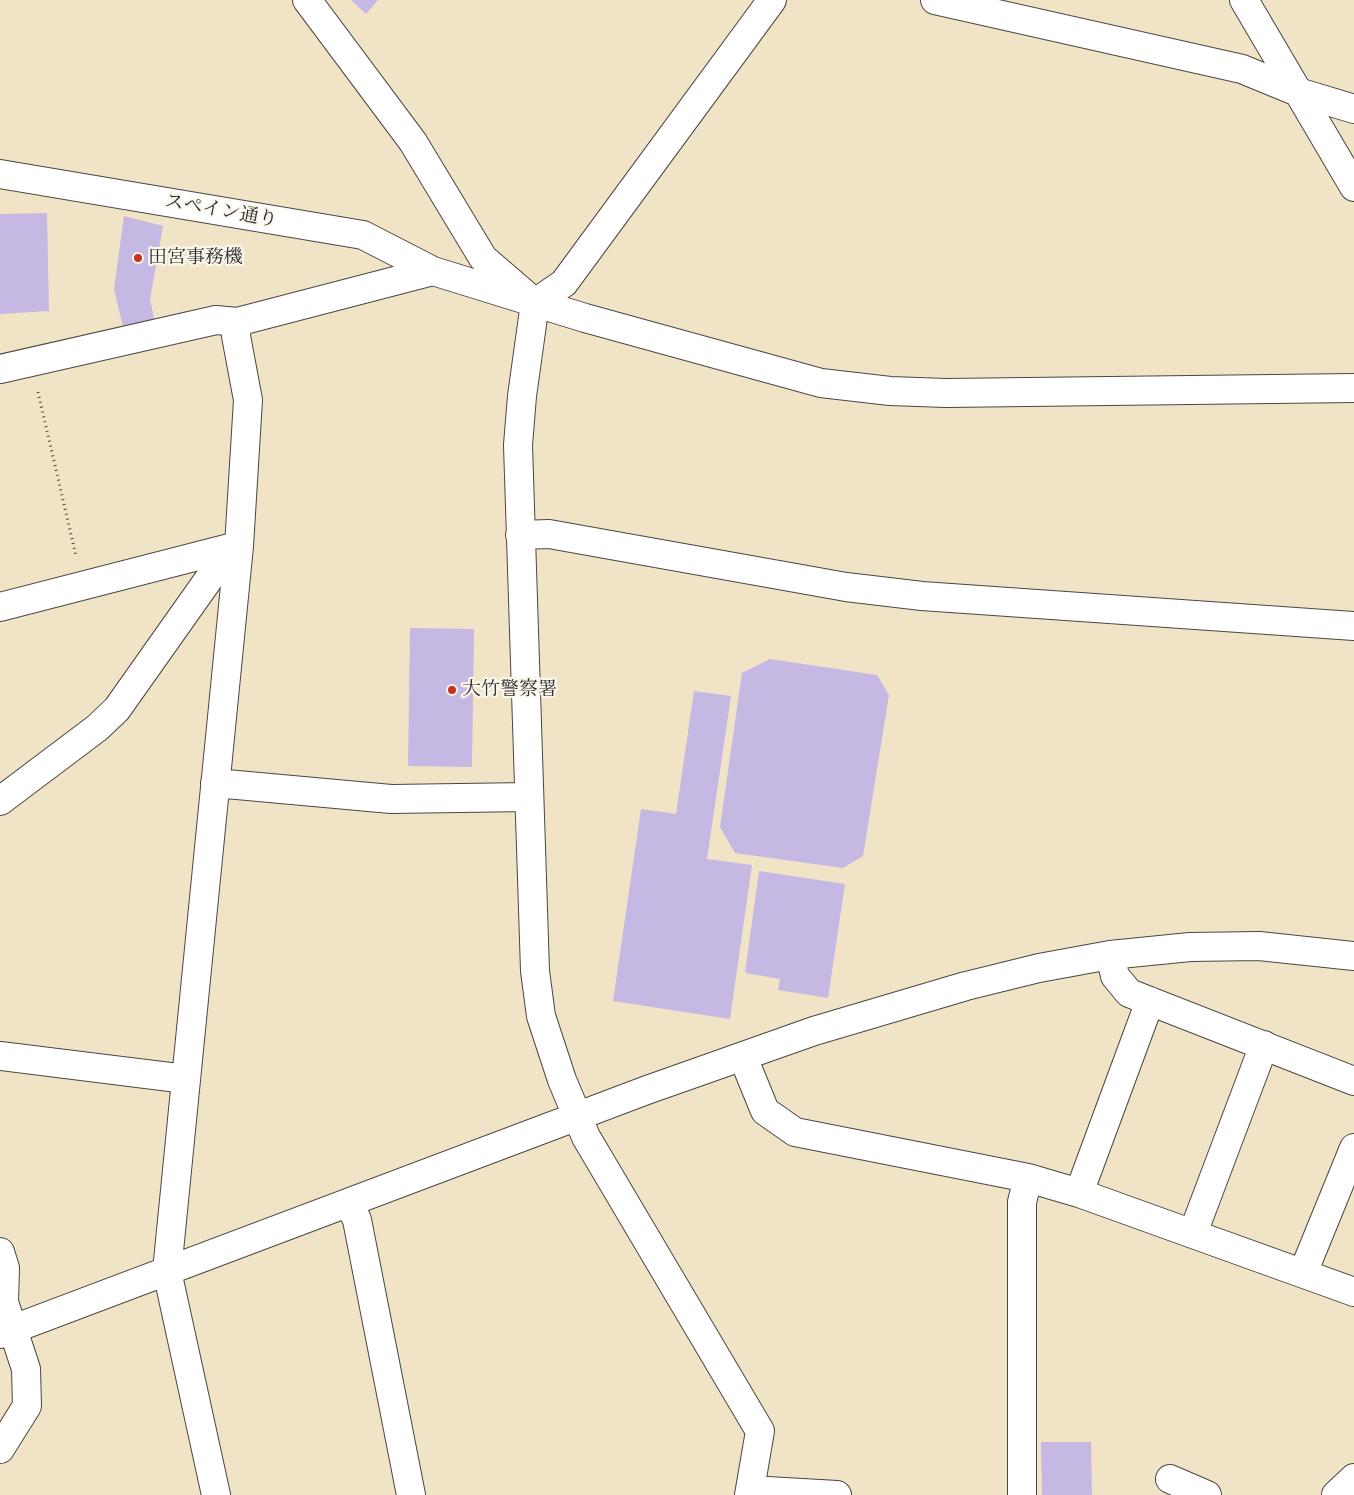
<!DOCTYPE html>
<meta charset="utf-8">
<style>
body{margin:0}
canvas{display:block;background:#f1e3c6}
</style>
<canvas width="1354" height="1495"></canvas>
<script>
const context = document.querySelector('canvas').getContext('2d');
context.lineJoin = 'round';
function fill(path, color) { context.fillStyle = color; context.fill(path, 'evenodd'); }
const poly = rows => new Path2D(rows.map(r => 'M' + r).join(''));
function strokePath(path, color, width, dash) { context.strokeStyle = color; context.lineWidth = width; context.lineCap = dash ? 'butt' : 'round'; context.setLineDash(dash || []); context.stroke(path); }
function drawText(font, color, halo, rows, align = 'center') {
  context.font = font + ' "EB Garamond","Noto Serif JP",serif'; context.lineWidth = 4.5; context.setLineDash([]); context.textBaseline = 'middle'; context.strokeStyle = halo; context.fillStyle = color; for (const [text, x, y, turn = 0] of rows) {
    context.save(); context.translate(x, y); context.rotate((+turn || 0) * Math.PI / 180); context.textAlign = isNaN(turn) ? turn : align; if (halo) context.strokeText(text, 0, 0); context.fillText(text, 0, 0); context.restore();
  }
}
fill(poly([
 [351,0,378,0,366,14],
 [47,213,49,311,0,314,0,214],
 [124,216,163,226,150,299,156,328,125,335,114,289],
 [410,628,474,629,472,767,408,766],
 [770,659,877,675,889,695,863,856,843,868,735,853,720,827,742,673],
 [694,691,731,696,707,859,752,865,730,1019,613,1001,641,809,676,814],
 [759,871,845,884,828,998,778,990,780,979,745,973],
 [1041,1442,1091,1442,1092,1495,1042,1495]
]), '#c5b9e3');
const minor = poly([
 [307,0,413,142,483,258,526,295],
 [935,0,1242,69,1298,92,1354,109],
 [1244,0,1354,187],
 [0,174,363,235,433,271],
 [0,369,216,320,237,322,433,271,585,318,821,383,890,391,946,393,1354,388],
 [520,535,549,534,846,587,922,596,1354,626],
 [0,607,237,546],
 [215,783,391,799,528,797],
 [0,801,97,728,117,709,223,559,239,546],
 [1110,955,1115,976,1129,993,1354,1081],
 [0,1056,186,1079],
 [743,1057,765,1111,795,1132,1028,1178,1079,1193,1354,1292],
 [1079,1193,1150,1001],
 [349,1203,357,1220,411,1495],
 [1193,1233,1264,1045],
 [0,1252,5,1268,4,1302,26,1369,27,1406,0,1449],
 [1303,1273,1354,1148],
 [0,1334,647,1090,814,1031,966,986,1039,968,1110,955,1190,947,1259,946,1354,956],
 [1170,1479,1207,1495],
 [750,1490,837,1495],
 [216,1495,167,1271,239,546,248,400,236,336,237,322],
 [749,1495,760,1431,586,1137,562,1080,541,1016,535,971,518,445,522,396,535,303,564,283,772,0],
 [1022,1495,1022,1202,1028,1178],
 [1336,1495,1354,1478]
]);
strokePath(minor, '#494742', 30);
strokePath(poly([
 [38,392,76,556]
]), '#494742', 3, [1, 4]);
strokePath(minor, '#fff', 28);
for (const [x, y, r, color] of [
 [138,258,5,"#c8321e"],
 [452,690,5,"#c8321e"]
]) { const dot = new Path2D(); dot.arc(x, y, r, 0, 2 * Math.PI); context.fillStyle = color; context.fill(dot); strokePath(dot, '#fbf7ec', 2); }
drawText('19px', '#2b2b2b', '#fbf7ec', [
 ["スペイン通り",221,211,10]
]);
drawText('19px', '#2b2b2b', '#fbf7ec', [
 ["田宮事務機",148,258],
 ["大竹警察署",462,690]
], 'left');
</script>
